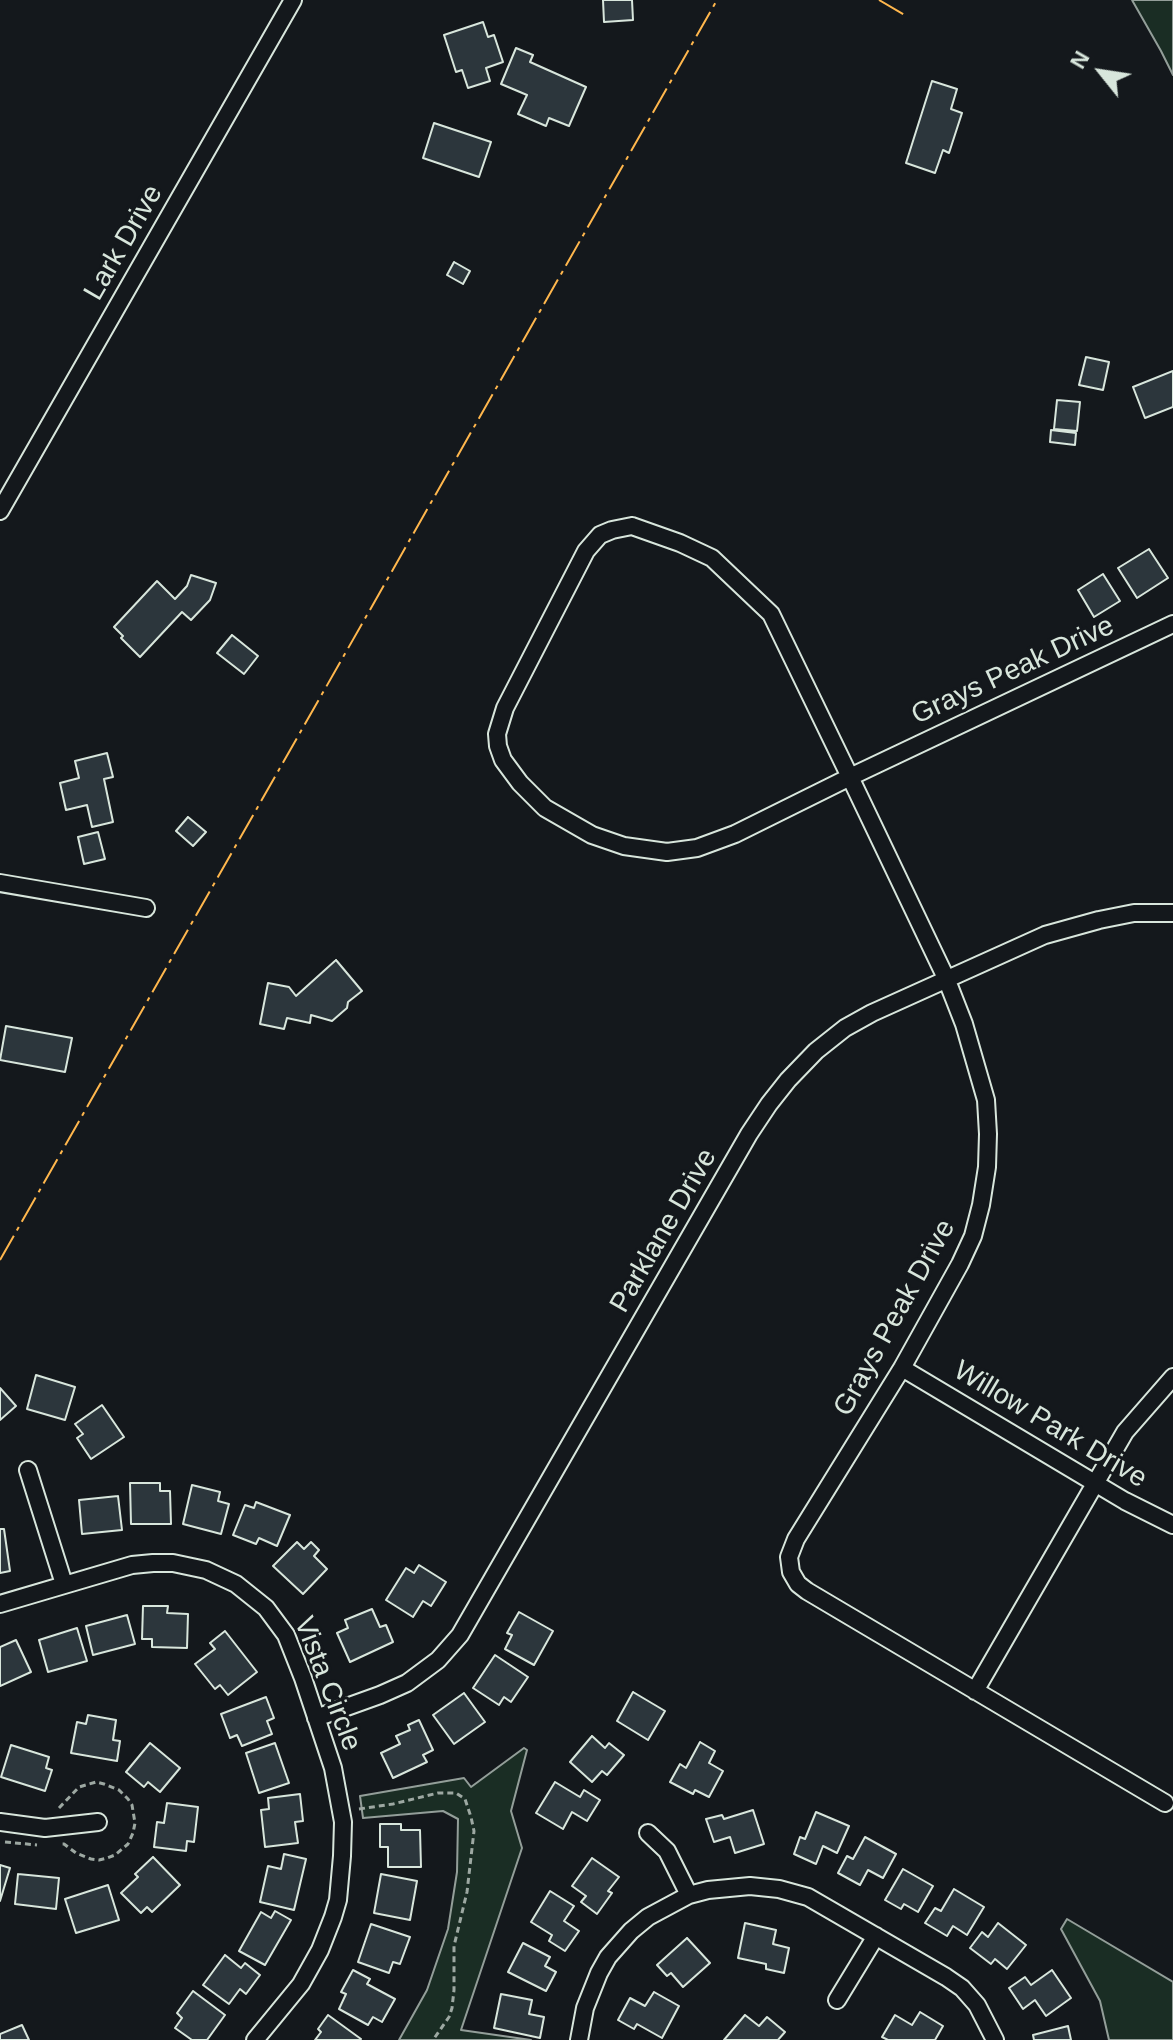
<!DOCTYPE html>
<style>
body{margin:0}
#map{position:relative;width:1173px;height:2040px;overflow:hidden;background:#14181c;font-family:Arial,sans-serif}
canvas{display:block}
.north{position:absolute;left:1061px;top:32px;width:80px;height:80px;-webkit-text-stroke:6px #14181c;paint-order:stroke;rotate:300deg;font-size:22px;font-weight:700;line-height:32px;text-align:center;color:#d8e6dc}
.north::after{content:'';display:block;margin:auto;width:28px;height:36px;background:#d8e6dc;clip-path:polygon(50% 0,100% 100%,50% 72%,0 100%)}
</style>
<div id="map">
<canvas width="1173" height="2040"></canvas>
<div class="north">N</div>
</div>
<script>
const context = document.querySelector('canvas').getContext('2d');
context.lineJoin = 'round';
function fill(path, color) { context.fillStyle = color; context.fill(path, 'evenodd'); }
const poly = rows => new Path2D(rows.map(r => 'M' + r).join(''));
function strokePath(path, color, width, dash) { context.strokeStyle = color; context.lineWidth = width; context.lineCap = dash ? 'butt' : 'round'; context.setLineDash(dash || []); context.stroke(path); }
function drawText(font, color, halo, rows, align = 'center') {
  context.font = font + ' Arial,sans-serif'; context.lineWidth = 6; context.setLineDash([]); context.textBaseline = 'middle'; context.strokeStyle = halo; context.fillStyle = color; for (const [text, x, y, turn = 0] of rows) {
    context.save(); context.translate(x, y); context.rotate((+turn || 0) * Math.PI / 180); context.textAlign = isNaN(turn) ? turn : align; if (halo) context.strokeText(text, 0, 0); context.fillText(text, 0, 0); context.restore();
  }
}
const green = poly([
 [1132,0,1173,0,1173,75,1161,51,1132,0],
 [524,1748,527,1750,511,1811,522,1848,461,2030,531,2040,399,2040,427,1990,448,1929,457,1872,458,1819,443,1811,363,1818,360,1796,464,1778,471,1787,524,1748],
 [1067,1919,1173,1982,1173,2040,1109,2040,1100,2001,1061,1929,1067,1919]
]);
fill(green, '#1a2d24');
strokePath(green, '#939e99', 2);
const building = poly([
 [603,0,632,0,633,20,604,22,603,0],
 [483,22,488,37,494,35,503,62,486,68,490,81,468,88,462,70,456,72,444,35,483,22],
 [516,48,533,55,530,62,586,87,569,126,549,118,546,126,518,114,527,95,501,84,516,48],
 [932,81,957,89,951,109,962,113,949,153,943,150,935,173,906,163,932,81],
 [434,123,491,142,479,177,423,158,434,123],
 [454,262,470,271,463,284,447,275,454,262],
 [1086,357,1109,362,1103,390,1079,385,1086,357],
 [1173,371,1173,407,1145,418,1133,387,1173,371],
 [1057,400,1080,402,1077,431,1054,429,1057,400],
 [1051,430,1076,433,1075,445,1050,442,1051,430],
 [1149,549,1168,578,1137,598,1118,568,1149,549],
 [1103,574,1120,601,1094,617,1078,590,1103,574],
 [191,575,216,583,210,600,191,620,182,612,140,657,121,638,123,636,114,627,157,581,175,599,187,586,191,575],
 [232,635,258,656,244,674,217,653,232,635],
 [107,753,113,777,104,779,113,822,92,827,87,805,66,810,60,783,79,778,75,761,107,753],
 [188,817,206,832,193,846,176,831,188,817],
 [98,832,105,859,84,864,78,837,98,832],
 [336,960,362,991,348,1002,347,1008,332,1021,311,1015,310,1023,287,1018,284,1029,260,1024,268,983,289,987,296,996,336,960],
 [6,1026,72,1038,65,1072,0,1060,6,1026],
 [36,1375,75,1387,65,1420,27,1409,36,1375],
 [0,1388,16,1406,0,1420,0,1388],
 [102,1405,124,1437,91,1459,77,1438,83,1434,75,1424,102,1405],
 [130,1483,160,1483,160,1491,170,1491,171,1524,131,1524,130,1483],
 [192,1485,220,1492,218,1501,229,1504,221,1534,183,1524,192,1485],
 [118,1496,122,1530,82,1534,79,1500,118,1496],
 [256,1502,290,1515,277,1546,259,1538,256,1544,233,1535,245,1505,254,1508,256,1502],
 [0,1529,4,1529,10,1571,0,1573,0,1529],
 [297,1542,304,1549,311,1542,319,1550,314,1556,327,1569,303,1594,273,1566,297,1542],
 [419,1565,446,1582,431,1606,423,1601,413,1617,386,1600,406,1568,414,1573,419,1565],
 [143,1606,168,1606,167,1613,188,1614,187,1648,152,1647,152,1639,142,1639,143,1606],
 [372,1609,380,1627,386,1625,393,1642,350,1662,337,1633,348,1628,345,1620,372,1609],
 [519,1612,553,1631,534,1665,505,1649,512,1635,507,1633,519,1612],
 [127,1615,135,1644,93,1655,86,1626,127,1615],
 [77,1628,87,1661,48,1672,39,1640,77,1628],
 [225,1631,257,1672,228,1695,220,1685,215,1689,195,1664,215,1649,210,1643,225,1631],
 [16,1640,31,1672,0,1686,0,1647,16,1640],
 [495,1655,528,1677,511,1702,504,1697,499,1705,473,1688,495,1655],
 [633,1692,665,1711,648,1740,617,1721,633,1692],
 [464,1693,485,1722,454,1744,433,1715,464,1693],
 [266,1697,274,1718,267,1721,272,1734,242,1746,237,1735,230,1738,221,1714,266,1697],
 [88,1715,116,1720,113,1740,120,1741,117,1761,71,1753,77,1722,86,1724,88,1715],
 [419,1720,433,1750,423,1755,427,1762,393,1778,381,1753,400,1744,396,1736,410,1730,408,1725,419,1720],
 [592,1736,605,1748,609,1743,624,1755,607,1775,602,1771,592,1782,570,1762,592,1736],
 [700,1742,715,1751,709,1763,723,1771,709,1797,695,1790,693,1794,670,1782,680,1764,686,1768,700,1742],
 [150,1743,180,1768,160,1792,148,1782,144,1787,126,1772,150,1743],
 [275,1743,289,1783,259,1793,246,1753,275,1743],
 [11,1745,49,1757,46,1768,52,1770,45,1791,1,1777,11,1745],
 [555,1782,580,1797,584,1790,600,1800,587,1821,572,1812,563,1829,536,1813,555,1782],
 [300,1794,303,1821,295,1822,298,1843,265,1847,261,1810,269,1809,268,1798,300,1794],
 [167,1803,198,1807,194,1842,187,1841,186,1851,154,1847,157,1822,164,1823,167,1803],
 [753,1810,764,1844,735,1853,730,1837,714,1842,706,1819,722,1815,724,1819,753,1810],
 [816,1812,849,1826,837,1853,823,1846,816,1864,794,1854,800,1837,805,1839,816,1812],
 [380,1824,401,1824,401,1830,420,1830,421,1867,388,1867,388,1847,380,1847,380,1824],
 [865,1837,896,1854,883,1878,868,1870,860,1885,838,1873,847,1856,853,1859,865,1837],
 [284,1854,306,1859,294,1910,260,1902,268,1866,281,1869,284,1854],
 [153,1857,180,1885,152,1912,147,1907,141,1913,121,1893,138,1877,135,1874,153,1857],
 [592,1858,619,1877,608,1891,612,1893,597,1914,581,1902,586,1896,572,1886,592,1858],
 [0,1865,10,1868,0,1901,0,1865],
 [903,1869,933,1886,918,1912,904,1904,901,1909,885,1900,903,1869],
 [18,1874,59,1878,56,1909,15,1904,18,1874],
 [381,1874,417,1881,410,1920,374,1913,381,1874],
 [108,1885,119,1920,76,1933,65,1899,108,1885],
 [954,1889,984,1907,967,1935,953,1926,947,1936,925,1923,935,1908,941,1911,954,1889],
 [550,1891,574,1906,564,1921,579,1931,565,1951,549,1941,552,1935,531,1922,550,1891],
 [275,1911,291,1920,265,1965,239,1951,261,1912,271,1918,275,1911],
 [745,1923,776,1930,773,1944,789,1948,784,1973,766,1969,766,1964,738,1958,745,1923],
 [998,1923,1026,1945,1007,1969,995,1959,991,1964,970,1948,982,1932,988,1937,998,1923],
 [371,1924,410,1937,400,1964,393,1962,389,1973,358,1962,371,1924],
 [687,1938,710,1963,683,1987,671,1973,667,1976,657,1965,687,1938],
 [523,1943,550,1957,545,1966,556,1972,546,1991,508,1972,523,1943],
 [225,1955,241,1968,245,1963,260,1975,246,1994,240,1989,229,2004,203,1985,225,1955],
 [353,1970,370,1979,367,1984,395,1999,382,2022,373,2017,368,2025,339,2009,346,1994,341,1992,353,1970],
 [1052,1970,1071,1998,1046,2016,1035,2000,1023,2009,1009,1988,1025,1977,1031,1985,1052,1970],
 [193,1991,225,2015,207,2040,192,2040,175,2028,182,2018,177,2013,193,1991],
 [654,1992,679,2006,662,2038,637,2024,634,2029,618,2020,630,1998,645,2006,654,1992],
 [501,1994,532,2000,529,2014,544,2017,540,2038,494,2028,501,1994],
 [920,2012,943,2026,935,2040,888,2040,882,2037,895,2015,912,2025,920,2012],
 [328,2015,361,2039,360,2040,315,2040,321,2032,318,2029,328,2015],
 [745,2015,759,2026,767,2017,785,2032,778,2040,724,2040,745,2015],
 [22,2025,29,2040,0,2040,0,2034,22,2025],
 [1068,2026,1071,2040,1034,2040,1033,2035,1068,2026]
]);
fill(building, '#2c363c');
strokePath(building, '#d8e6dc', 2);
const street = poly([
 [0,511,293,0],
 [632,526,680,543,712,558,771,614,850,777,735,834,697,848,667,852,624,846,592,835,545,808,520,783,503,760,498,746,497,734,505,708,586,551,600,535,612,530,632,526],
 [0,883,146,908],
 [902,1368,1125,1501,1173,1525],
 [28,1470,64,1584],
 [0,1604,132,1565,153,1563,173,1563,206,1570,236,1584,266,1608,286,1635,303,1678,333,1768,343,1822,342,1856,338,1900,333,1917,320,1950,301,1984,255,2040],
 [975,1691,1125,1432,1173,1377],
 [316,1718,380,1695,407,1683,438,1660,460,1635,749,1134,769,1104,788,1080,816,1051,845,1028,872,1013,1045,935,1099,920,1134,913,1173,913],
 [1165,1803,807,1591,798,1584,791,1572,789,1557,796,1539,902,1368,960,1264,973,1236,981,1205,987,1167,988,1134,986,1100,964,1024,946,978,850,777,1173,624],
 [0,1822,45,1828,98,1822],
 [648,1833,667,1851,689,1895],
 [837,2000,876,1936],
 [579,2040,585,2008,599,1973,608,1957,631,1931,648,1917,689,1895,708,1890,750,1886,779,1889,808,1897,946,1977,962,1988,977,2005,995,2040]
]);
strokePath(street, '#d8e6dc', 20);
strokePath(poly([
 [59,1808,79,1787,96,1782,104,1784,119,1790,128,1799,132,1805,135,1823,133,1833,128,1844,115,1855,107,1858,99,1860,91,1859,76,1853,64,1844,61,1844],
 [359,1809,393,1804,438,1793,456,1793,465,1799,471,1817,474,1831,467,1892,454,1946,454,1990,452,2008,449,2017,433,2040],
 [5,1842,37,1845]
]), '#9da8a2', 3, [6, 4]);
strokePath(street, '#14181c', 16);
strokePath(poly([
 [879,0,908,17],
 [0,1260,717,0]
]), '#ffb74d', 2, [28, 6, 4, 6]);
drawText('28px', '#d8e6dc', '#14181c', [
 ["Lark Drive",124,243,-60],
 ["Grays Peak Drive",1013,671,-25],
 ["Parklane Drive",664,1231,-60],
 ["Grays Peak Drive",895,1318,-61],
 ["Willow Park Drive",1050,1425,31],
 ["Vista Circle",327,1684,69]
]);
</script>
